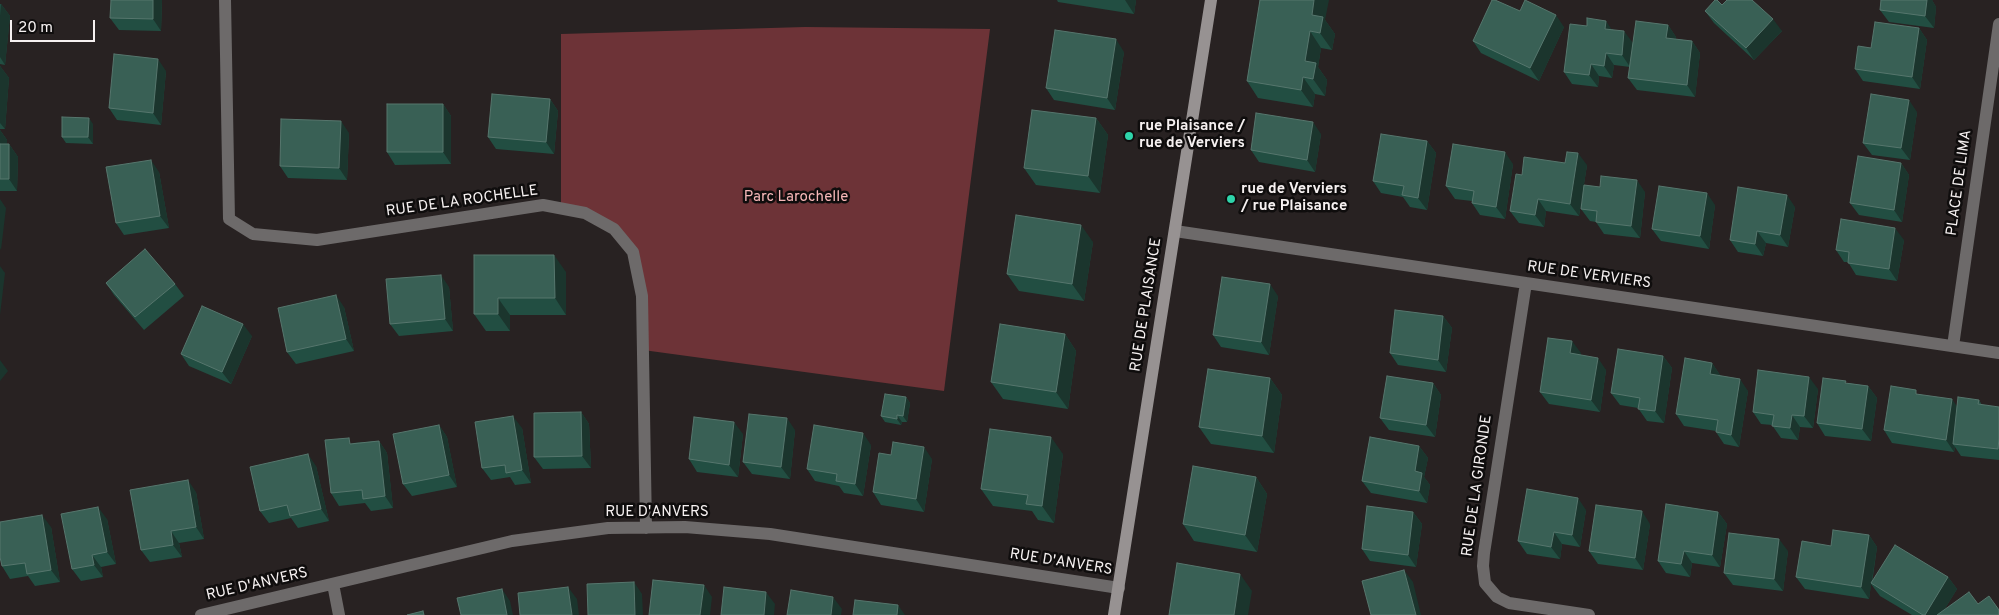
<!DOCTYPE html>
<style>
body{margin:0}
#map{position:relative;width:1999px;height:615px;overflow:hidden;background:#282222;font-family:Overpass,sans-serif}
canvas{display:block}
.scale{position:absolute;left:10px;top:20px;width:85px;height:22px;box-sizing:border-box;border:2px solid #f6f1f1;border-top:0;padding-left:6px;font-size:15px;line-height:18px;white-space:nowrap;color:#f6f1f1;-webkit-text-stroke:4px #0f0d0d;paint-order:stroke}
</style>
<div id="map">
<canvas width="1999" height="615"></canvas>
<div class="scale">20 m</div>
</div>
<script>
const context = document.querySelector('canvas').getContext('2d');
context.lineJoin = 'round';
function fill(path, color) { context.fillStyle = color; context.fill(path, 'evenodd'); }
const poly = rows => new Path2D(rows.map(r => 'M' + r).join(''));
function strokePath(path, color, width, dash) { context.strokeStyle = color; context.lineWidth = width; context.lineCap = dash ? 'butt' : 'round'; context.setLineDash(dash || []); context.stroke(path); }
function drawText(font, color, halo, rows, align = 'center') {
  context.font = font + ' Overpass,sans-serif'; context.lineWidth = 5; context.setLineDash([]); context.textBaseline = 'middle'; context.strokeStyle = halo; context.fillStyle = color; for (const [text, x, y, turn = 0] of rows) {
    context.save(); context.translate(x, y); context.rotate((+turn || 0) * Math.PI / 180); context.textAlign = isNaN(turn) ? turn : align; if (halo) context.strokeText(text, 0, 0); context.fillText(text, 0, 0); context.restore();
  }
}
fill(poly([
 [805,27,990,29,944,391,643,350,633,252,614,229,561,209,561,34]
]), '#6d3337');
strokePath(poly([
 [225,0,229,219,253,234,317,240,543,205,585,213,614,229,633,252,642,296,646,528],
 [1175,231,1999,353],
 [1526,283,1484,553,1483,566,1485,583,1497,597,1509,603,1589,615],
 [1953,346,1999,24],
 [333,584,339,615],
 [201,615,512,541,608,528,685,527,770,534,1119,588]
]), '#6d6a6a', 12);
strokePath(poly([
 [1114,615,1211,0]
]), '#979292', 12);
fill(poly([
 [162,0,161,31,119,30,110,18],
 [1057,0,1136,0,1134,14,1058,2],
 [1260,0,1325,20,1335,34,1332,50,1321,48,1318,67,1327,80,1325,96,1315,94,1313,107,1258,98,1247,81],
 [1881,0,1932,0,1936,7,1934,28,1889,22,1880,10],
 [0,4,1,4,10,16,5,65,0,64],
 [1722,5,1782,31,1754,60,1714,23,1705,11],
 [1520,11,1564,27,1539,81,1481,53,1473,41],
 [1668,25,1676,37,1676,39,1692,41,1700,53,1695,97,1637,90,1628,78,1630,67,1614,65,1612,78,1599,76,1598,87,1572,84,1564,72,1612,29,1633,43],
 [1919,28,1927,40,1920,89,1863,81,1855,69,1871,48],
 [1124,52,1115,110,1054,100,1046,88],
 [0,66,9,78,5,129,0,129],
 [166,71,161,125,117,120,109,108],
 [550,99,558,111,554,154,496,149,488,137],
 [443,104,451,116,451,164,395,165,387,152],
 [1917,112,1910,160,1872,155,1863,143],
 [1096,118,1108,135,1100,193,1036,185,1024,168],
 [93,124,93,144,66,143,62,137],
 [0,130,7,140,6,144,9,144,18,157,17,191,0,191],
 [349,133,347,180,288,178,280,166],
 [1321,134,1315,172,1259,162,1251,150],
 [1427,141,1436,153,1427,210,1410,207,1403,197,1381,193,1373,181],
 [1565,163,1587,165,1579,216,1546,211,1544,227,1519,223,1510,211,1522,175],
 [1901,163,1909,175,1902,222,1859,215,1850,203],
 [1513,164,1505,219,1480,215,1472,203,1472,201,1455,199,1446,186],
 [159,172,169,228,124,235,116,223],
 [1600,187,1645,192,1640,238,1604,234,1596,222,1590,221,1581,209],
 [1715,205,1709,249,1661,241,1652,229],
 [1795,207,1788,247,1766,243,1763,256,1738,252,1730,240],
 [1904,240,1897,281,1856,275,1848,262,1844,262,1836,250],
 [1093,242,1084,301,1019,291,1007,274],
 [474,255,566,272,566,315,510,315,510,331,486,331,474,314],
 [106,283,175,284,184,296,144,330,114,295],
 [449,287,453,331,399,336,390,324],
 [1278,296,1269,355,1221,347,1213,335],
 [344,307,354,351,296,364,287,352],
 [1443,316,1452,328,1446,372,1398,365,1390,353],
 [1065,334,1076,351,1068,409,1003,399,991,382],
 [252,336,231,384,189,366,181,354],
 [1581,353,1580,355,1606,370,1600,412,1549,404,1540,392],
 [1663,356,1672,368,1664,423,1647,421,1638,408,1620,405,1611,393],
 [1712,363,1720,375,1720,376,1748,391,1739,447,1724,444,1716,432,1716,431,1684,426,1676,414],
 [1270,378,1282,395,1274,453,1211,444,1199,427],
 [1433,383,1441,395,1435,437,1389,430,1380,418],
 [1848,383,1868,386,1877,398,1871,441,1825,436,1817,423],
 [1818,389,1813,428,1800,427,1798,440,1781,438,1772,425,1761,424,1753,412],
 [1919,394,1957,406,1979,400,1982,405,1999,407,1999,460,1961,456,1955,447,1954,452,1892,443,1884,430],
 [906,397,910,403,907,422,902,422,901,425,885,422,881,416],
 [581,412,589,424,591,468,543,469,534,457],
 [439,425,447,437,457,487,412,496,403,484],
 [522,428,531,483,515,485,510,477,491,480,482,468],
 [795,430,790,479,752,474,743,462],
 [743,434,738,477,697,472,689,459],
 [379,441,387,453,393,508,371,511,365,503,339,506,331,493,353,443],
 [871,445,863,496,844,493,839,486,815,481,807,469],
 [1419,446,1428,458,1424,477,1430,485,1427,503,1371,493,1362,481],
 [1063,454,1054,523,1038,520,1032,511,993,506,981,489],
 [932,459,924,512,881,505,873,492],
 [316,466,329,521,298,528,291,518,269,523,260,511],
 [1256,477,1267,494,1257,552,1194,541,1183,524],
 [196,492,204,539,179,543,182,557,150,562,141,550],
 [1586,510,1580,547,1562,544,1560,559,1527,554,1518,541],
 [1413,512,1422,524,1416,567,1370,561,1362,549],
 [1718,512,1727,524,1720,567,1692,563,1690,577,1666,573,1658,561],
 [107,519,116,564,101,567,103,577,81,581,72,569],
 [1650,524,1643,570,1598,564,1589,551],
 [51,527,60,582,35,586,28,576,10,579,2,566],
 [1869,535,1877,547,1872,583,1948,577,1957,589,1944,610,1978,604,1999,615,1912,615,1880,596,1871,584,1869,599,1805,589,1796,577,1831,546],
 [1788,551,1783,591,1733,585,1724,573]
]), '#224e42');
fill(poly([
 [153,0,162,0,161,31,153,19],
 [1125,0,1136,0,1134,14],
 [1314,0,1329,0,1325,20,1335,34,1332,50,1320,33,1312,15],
 [1925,0,1932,0,1936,7,1934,28,1925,16],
 [1,4,10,16,5,65,0,57,0,16],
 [1556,15,1564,27,1539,81,1530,68],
 [1773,19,1782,31,1754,60,1746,48],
 [1606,21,1614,33,1605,29],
 [1668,25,1676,37,1675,50,1666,38],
 [1919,28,1927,40,1920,89,1912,77],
 [1310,31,1321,48,1318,67,1327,80,1325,96,1313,79,1305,61],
 [1624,31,1633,43,1630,67,1622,55],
 [1116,39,1124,52,1115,110,1107,98],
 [1692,41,1700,53,1695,97,1687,85],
 [1606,53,1614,65,1612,78,1604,66],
 [158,59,166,71,161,125,153,113],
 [1591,64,1599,76,1598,87,1589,75],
 [0,66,9,78,5,129,0,123],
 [1303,77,1315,94,1313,107,1301,90],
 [550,99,558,111,554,154,546,142],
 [1909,100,1917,112,1910,160,1901,148],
 [443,104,451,116,451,164,443,152],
 [89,118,93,124,93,144,88,137],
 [1096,118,1108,135,1100,193,1088,176],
 [341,121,349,133,347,180,339,168],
 [1313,122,1321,134,1315,172,1307,160],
 [0,130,7,140,6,156,0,148],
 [1427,141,1436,153,1427,210,1418,198],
 [9,144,18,157,17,191,9,179],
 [1505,152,1513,164,1505,219,1496,207],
 [1578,153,1587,165,1579,216,1570,204],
 [151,160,159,172,169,228,160,216],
 [1901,163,1909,175,1902,222,1894,210],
 [1637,180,1645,192,1640,238,1631,226],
 [1707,193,1715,205,1709,249,1700,236],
 [1787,195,1795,207,1788,247,1780,235],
 [0,199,6,208,1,250,0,248],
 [1538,199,1546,211,1544,227,1535,215],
 [1081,225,1093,242,1084,301,1072,284],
 [1895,228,1904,240,1897,281,1889,269],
 [1757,231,1766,243,1763,256,1755,244],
 [554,255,566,272,566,315,555,298],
 [0,266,5,273,0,315],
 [441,275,449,287,453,331,445,319],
 [1270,284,1278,296,1269,355,1261,342],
 [336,295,344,307,354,351,346,339],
 [498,298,510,315,510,331,498,314],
 [1443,316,1452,328,1446,372,1438,360],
 [243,324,252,336,231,384,222,372],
 [1065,334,1076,351,1068,409,1056,392],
 [1572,341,1581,353,1579,365,1570,353],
 [1663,356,1672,368,1664,423,1655,411],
 [1598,358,1606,370,1600,412,1591,400],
 [0,360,8,371,0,381],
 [1712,363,1720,375,1718,386,1710,374],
 [1809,377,1818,389,1813,428,1804,416],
 [1270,378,1282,395,1274,453,1262,436],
 [1740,379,1748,391,1739,447,1731,435],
 [1433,383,1441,395,1435,437,1426,425],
 [1868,386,1877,398,1871,441,1862,429],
 [906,397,910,403,907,422,903,416],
 [1952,399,1960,411,1953,444,1955,447,1954,452,1946,440],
 [581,412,589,424,591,468,582,456],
 [897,415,902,422,901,425,897,419],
 [1792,415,1800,427,1798,440,1790,428],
 [513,416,522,428,531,483,522,470],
 [787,418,795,430,790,479,781,467],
 [734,422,743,434,738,477,729,465],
 [439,425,447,437,457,487,449,475],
 [863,433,871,445,863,496,855,484],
 [1051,437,1063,454,1054,523,1042,506],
 [379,441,387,453,393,508,385,496],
 [1419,446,1428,458,1424,477,1430,485,1427,503,1419,491,1415,471],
 [924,447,932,459,924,512,916,499],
 [308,454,316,466,329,521,321,509],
 [1256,477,1267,494,1257,552,1245,535],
 [188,480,196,492,204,539,196,527],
 [1578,498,1586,510,1580,547,1572,535],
 [98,507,107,519,116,564,107,552],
 [1642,511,1650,524,1643,570,1635,558],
 [1413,512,1422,524,1416,567,1408,555],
 [1718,512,1727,524,1720,567,1712,555],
 [42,515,51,527,60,582,51,570],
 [171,531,179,543,182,557,173,545],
 [1554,532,1562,544,1560,559,1551,547],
 [1869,535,1877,547,1869,599,1861,587],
 [1779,539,1788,551,1783,591,1774,579],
 [1684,551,1692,563,1690,577,1681,564],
 [92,555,101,567,103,577,94,565],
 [1404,570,1413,582,1421,615,1416,615],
 [1240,574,1252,591,1248,615,1234,615],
 [1948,577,1957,589,1941,615,1925,615],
 [634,582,642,594,643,615,635,615],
 [704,585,712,597,710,615,700,615],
 [568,587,577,599,579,615,572,615],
 [502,589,510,601,513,615,507,615],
 [766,592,775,604,774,615,764,615],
 [833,597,842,609,841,615,831,615],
 [898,605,905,615,897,615]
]), '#1b352d');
const building = poly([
 [111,0,153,0,153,19,110,18,111,0],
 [1260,0,1314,0,1312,15,1323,17,1320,33,1310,31,1305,61,1316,63,1313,79,1303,77,1301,90,1247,81,1260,0],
 [1492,0,1495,0,1520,11,1525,0,1556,15,1530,68,1473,41,1492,0],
 [1715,0,1717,0,1722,5,1727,0,1752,0,1773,19,1746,48,1705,11,1715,0],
 [1881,0,1927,0,1925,16,1880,10,1881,0],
 [1587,18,1606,21,1605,29,1624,31,1622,55,1606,53,1604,66,1591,64,1589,75,1564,72,1570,24,1587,26,1587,18],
 [1636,21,1668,25,1666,38,1692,41,1687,85,1628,78,1636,21],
 [1875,22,1919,28,1912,77,1855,69,1858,46,1871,48,1875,22],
 [1055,30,1116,39,1107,98,1046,88,1055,30],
 [114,54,158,59,153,113,109,108,114,54],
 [492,94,550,99,546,142,488,137,492,94],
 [1871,94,1909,100,1901,148,1863,143,1871,94],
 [387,104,443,104,443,152,387,152,387,104],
 [1032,110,1096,118,1088,176,1024,168,1032,110],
 [1256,113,1313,122,1307,160,1251,150,1256,113],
 [62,117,89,118,88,137,62,137,62,117],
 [281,119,341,121,339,168,280,166,281,119],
 [1381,134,1427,141,1418,198,1402,195,1404,186,1373,181,1381,134],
 [0,144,9,144,9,179,0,179,0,144],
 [1453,144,1505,152,1496,207,1472,203,1474,191,1446,186,1453,144],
 [1567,152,1578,153,1570,204,1538,199,1535,215,1510,211,1516,174,1522,175,1524,157,1565,163,1567,152],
 [1858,156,1901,163,1894,210,1850,203,1858,156],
 [151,160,160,216,116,223,106,167,151,160],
 [1601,176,1637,180,1631,226,1596,222,1597,211,1581,209,1584,185,1600,187,1601,176],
 [1659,186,1707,193,1700,236,1652,229,1659,186],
 [1738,187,1787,195,1780,235,1757,231,1755,244,1730,240,1738,187],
 [1016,215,1081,225,1072,284,1007,274,1016,215],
 [1841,219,1895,228,1889,269,1848,263,1849,252,1836,250,1841,219],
 [145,249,175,284,135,317,106,283,145,249],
 [474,255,554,255,555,298,498,298,498,314,474,314,474,255],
 [441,275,445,319,390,324,386,279,441,275],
 [1222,277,1270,284,1261,342,1213,335,1222,277],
 [336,295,346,339,287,352,278,308,336,295],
 [202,306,243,324,222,372,181,354,202,306],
 [1395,310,1443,316,1438,360,1390,353,1395,310],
 [1000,324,1065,334,1056,392,991,382,1000,324],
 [1548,338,1572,341,1570,353,1598,358,1591,400,1540,392,1548,338],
 [1618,349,1663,356,1655,411,1638,409,1640,398,1611,393,1618,349],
 [1685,358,1712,363,1710,374,1740,379,1731,435,1716,432,1718,420,1676,414,1685,358],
 [1208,369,1270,378,1262,436,1199,427,1208,369],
 [1758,370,1809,377,1804,416,1792,415,1790,428,1772,426,1774,415,1753,412,1758,370],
 [1387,376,1433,383,1426,425,1380,418,1387,376],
 [1823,378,1846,381,1845,383,1868,386,1862,429,1817,423,1823,378],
 [1891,386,1916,390,1916,394,1952,399,1946,440,1884,430,1891,386],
 [885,394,906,397,903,416,897,415,897,419,881,416,885,394],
 [1958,397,1979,400,1978,404,1999,407,1999,438,1998,449,1953,444,1958,397],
 [581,412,582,456,534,457,534,413,581,412],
 [749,414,787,418,781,467,743,462,749,414],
 [513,416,522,470,506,473,505,465,482,468,475,422,513,416],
 [694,417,734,422,729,465,689,459,694,417],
 [439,425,449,475,403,484,393,434,439,425],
 [814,425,863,433,855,484,836,481,837,474,807,469,814,425],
 [990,429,1051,437,1042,506,1026,504,1028,495,981,489,990,429],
 [1370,437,1419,446,1415,471,1422,473,1419,491,1362,481,1370,437],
 [349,438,350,444,379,441,385,496,363,499,362,490,331,493,325,440,349,438],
 [893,442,924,447,916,499,873,492,879,453,891,455,893,442],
 [308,454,321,509,290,516,287,505,260,511,250,467,308,454],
 [1193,466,1256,477,1245,535,1183,524,1193,466],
 [188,480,196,527,171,531,173,545,141,550,130,490,188,480],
 [1527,489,1578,498,1572,535,1554,532,1551,547,1518,541,1527,489],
 [1666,504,1718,512,1712,555,1684,551,1681,564,1658,561,1666,504],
 [1596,505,1642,511,1635,558,1589,551,1596,505],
 [1367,506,1413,512,1408,555,1362,549,1367,506],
 [98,507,107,552,92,555,94,565,72,569,61,514,98,507],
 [42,515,51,570,27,574,25,563,2,566,0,557,0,522,42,515],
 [1833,530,1869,535,1861,587,1796,577,1802,541,1831,546,1833,530],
 [1729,533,1779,539,1774,579,1724,573,1729,533],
 [1895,545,1948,577,1925,615,1923,615,1871,583,1895,545],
 [1177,563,1240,574,1234,615,1169,615,1177,563],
 [1404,570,1416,615,1371,615,1362,581,1404,570],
 [653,580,704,585,700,615,649,615,653,580],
 [634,582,635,615,588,615,587,584,634,582],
 [568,587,572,615,520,615,518,593,568,587],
 [724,587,766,592,764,615,721,615,724,587],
 [502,589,507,615,461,615,457,598,502,589],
 [791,590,833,597,831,615,787,615,791,590],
 [1969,592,1978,604,1989,596,1999,610,1999,615,1937,615,1969,592],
 [855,600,898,605,897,615,853,615,855,600],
 [423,611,424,615,407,615,423,611]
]);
fill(building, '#396055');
strokePath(building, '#56766d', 1);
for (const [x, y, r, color] of [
 [1129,136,5,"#2ed4aa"],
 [1231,199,5,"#2ed4aa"]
]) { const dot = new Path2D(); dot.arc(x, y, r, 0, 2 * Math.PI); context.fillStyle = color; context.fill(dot); strokePath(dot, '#0f0d0d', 2); }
drawText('bold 15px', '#f6f1f1', '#0f0d0d', [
 ["rue Plaisance /",1139,127],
 ["rue de Verviers",1139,144],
 ["rue de Verviers",1241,190],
 ["/ rue Plaisance",1241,207]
], 'left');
drawText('15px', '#f6f1f1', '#0f0d0d', [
 ["PLACE DE LIMA",1960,183,-82],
 ["RUE DE LA ROCHELLE",462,202,-8],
 ["RUE DE VERVIERS",1589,276,8],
 ["RUE DE PLAISANCE",1147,305,-81],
 ["RUE DE LA GIRONDE",1478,486,-82],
 ["RUE D'ANVERS",657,513],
 ["RUE D'ANVERS",1061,563,9],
 ["RUE D'ANVERS",257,585,-13]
]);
drawText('15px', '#f8b8b9', '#0f0d0d', [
 ["Parc Larochelle",796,198]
]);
</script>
